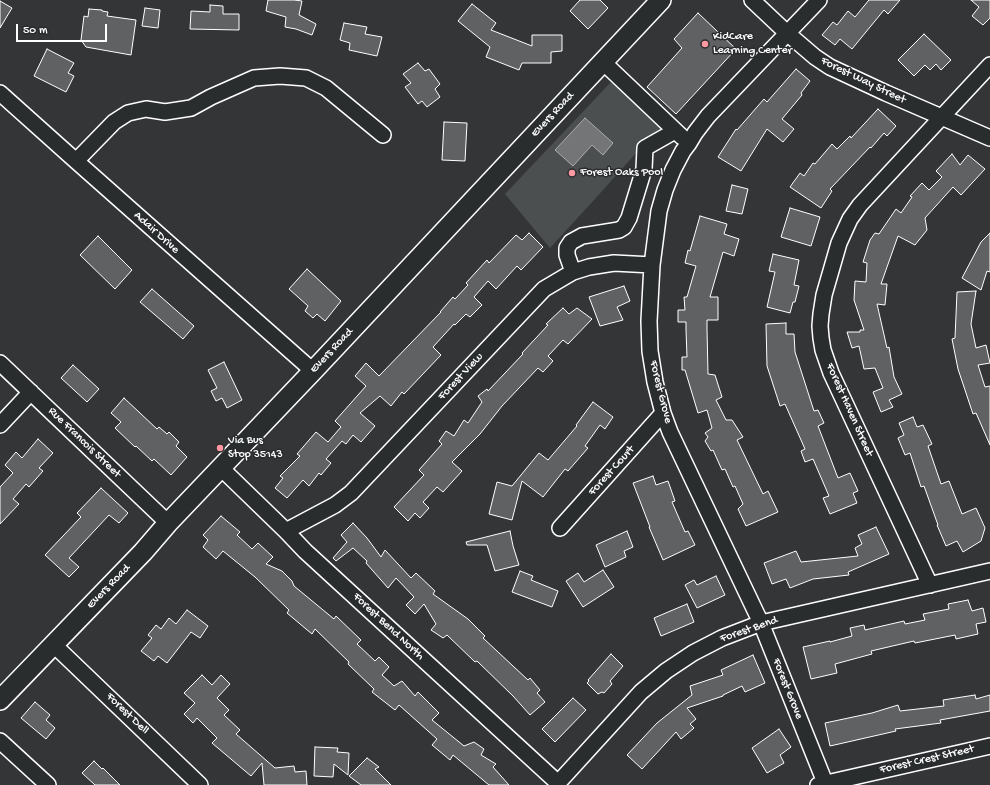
<!DOCTYPE html>
<style>
body{margin:0}
#map{position:relative;width:990px;height:785px;overflow:hidden;background:#333536;font-family:"Gochi Hand",sans-serif}
canvas{display:block}
.scale{position:absolute;left:16px;top:24px;width:91px;height:18px;box-sizing:border-box;border:2px solid #fff;border-top:0;padding-left:5px;font-size:12px;line-height:14px;white-space:nowrap;color:#fff;-webkit-text-stroke:3px #2a2d2e;paint-order:stroke}
</style>
<div id="map">
<canvas width="990" height="785"></canvas>
<div class="scale">50 m</div>
</div>
<script>
const context = document.querySelector('canvas').getContext('2d');
context.lineJoin = 'round';
function fill(path, color) { context.fillStyle = color; context.fill(path, 'evenodd'); }
const poly = rows => new Path2D(rows.map(r => 'M' + r).join(''));
function strokePath(path, color, width, dash) { context.strokeStyle = color; context.lineWidth = width; context.lineCap = dash ? 'butt' : 'round'; context.setLineDash(dash || []); context.stroke(path); }
function drawText(font, color, halo, rows, align = 'center') {
  context.font = font + ' "Gochi Hand",sans-serif'; context.lineWidth = 3; context.setLineDash([]); context.textBaseline = 'middle'; context.strokeStyle = halo; context.fillStyle = color; for (const [text, x, y, turn = 0] of rows) {
    context.save(); context.translate(x, y); context.rotate((+turn || 0) * Math.PI / 180); context.textAlign = isNaN(turn) ? turn : align; if (halo) context.strokeText(text, 0, 0); context.fillText(text, 0, 0); context.restore();
  }
}
fill(poly([
 [612,81,660,128,637,152,594,200,550,248,505,194]
]), '#4c4f50');
const water = poly([
 [585,118,613,143,603,155,592,145,573,166,555,150,585,118]
]);
fill(water, '#737576');
strokePath(water, '#abacad', 1);
const building = poly([
 [268,0,294,0,302,1,299,15,316,24,312,35,296,29,285,27,286,17,266,11,268,0],
 [580,0,600,0,608,8,588,29,570,11,580,0],
 [869,0,900,0,888,14,884,10,852,49,840,39,835,45,822,35,833,22,837,25,848,11,855,17,869,0],
 [971,0,990,0,990,18,983,25,972,16,979,7,971,0],
 [0,1,12,8,0,28,0,1],
 [472,4,496,23,491,30,532,46,532,35,562,35,562,51,551,52,551,63,522,63,519,70,486,57,490,47,458,21,472,4],
 [210,5,223,6,223,14,239,14,239,30,190,29,191,11,210,12,210,5],
 [145,8,160,10,158,28,142,26,145,8],
 [89,9,102,10,102,11,108,12,107,16,136,20,131,55,86,47,81,40,84,16,88,17,89,9],
 [698,13,736,49,676,114,647,87,682,48,674,39,698,13],
 [344,23,367,27,365,34,382,37,377,56,349,50,350,43,340,40,344,23],
 [924,34,951,60,941,70,936,64,930,70,925,65,914,76,898,60,924,34],
 [47,49,74,63,68,73,74,76,66,92,34,76,47,49],
 [418,63,425,71,429,69,440,84,435,89,440,97,427,107,422,101,418,104,405,87,411,83,403,74,418,63],
 [796,69,810,81,801,93,802,95,782,119,794,129,783,142,767,129,741,171,718,157,736,129,737,130,764,99,767,102,796,69],
 [878,109,896,126,887,136,884,133,871,148,870,147,830,189,832,191,821,208,790,187,800,173,804,176,813,163,815,164,832,144,837,149,850,136,851,138,878,109],
 [444,122,467,123,465,161,442,160,444,122],
 [952,154,960,165,968,155,985,169,961,195,953,187,925,218,927,230,915,245,898,236,881,284,887,284,885,305,877,304,887,348,889,347,894,377,902,394,889,400,893,407,881,412,873,392,883,388,875,368,864,369,859,346,852,348,847,332,860,332,860,330,864,330,854,300,855,281,866,282,867,263,863,262,870,240,875,233,879,234,896,209,901,213,912,197,910,196,922,183,929,190,942,177,936,171,952,154],
 [732,185,748,189,742,214,726,211,732,185],
 [790,208,820,217,811,246,781,237,790,208],
 [700,216,727,224,724,234,739,239,734,256,723,252,710,297,718,297,718,320,707,320,707,329,708,374,715,375,722,397,716,400,726,420,732,420,743,437,737,440,763,494,768,491,778,512,746,526,738,509,743,504,735,486,733,487,725,469,722,470,713,450,711,451,705,441,708,437,705,433,712,428,707,410,698,413,685,370,682,370,682,357,687,357,686,330,686,322,678,322,678,310,685,310,684,297,687,297,696,266,685,263,688,250,690,251,700,216],
 [529,233,543,247,521,270,517,266,496,289,488,281,474,297,482,305,470,317,466,314,455,325,454,324,433,347,441,355,404,394,402,392,391,406,380,396,360,413,375,426,361,442,353,435,346,444,342,441,326,459,331,463,321,475,319,473,309,486,303,480,287,498,275,488,283,478,280,476,300,456,297,454,316,432,328,442,341,427,335,421,366,386,355,376,366,363,379,376,441,312,440,312,453,297,455,299,468,285,466,283,487,260,489,263,516,235,522,240,529,233],
 [990,233,990,272,987,271,981,290,962,278,981,242,990,233],
 [98,236,132,270,115,289,80,255,98,236],
 [773,254,799,260,794,285,799,286,795,302,793,302,790,313,767,307,775,272,769,271,773,254],
 [307,269,341,301,325,321,317,314,313,318,305,311,308,306,289,289,307,269],
 [624,286,630,301,617,307,623,320,600,326,589,297,624,286],
 [152,289,194,326,183,339,140,302,152,289],
 [976,291,971,324,976,348,986,345,990,363,978,365,985,387,990,386,990,445,976,413,973,414,958,369,952,339,955,338,957,292,976,291],
 [563,308,569,314,577,308,592,319,568,344,563,340,548,356,553,361,543,372,538,368,502,406,480,434,452,462,462,471,443,492,437,487,423,502,429,508,420,518,415,513,408,521,394,507,424,475,419,470,442,444,439,441,446,431,454,436,464,420,468,423,482,402,478,396,487,389,488,391,523,354,522,353,548,325,546,324,563,308],
 [786,323,786,334,794,334,795,352,814,411,818,410,824,423,818,426,838,478,850,473,858,491,853,493,857,503,830,514,823,498,829,496,813,459,805,462,801,451,805,449,785,404,780,406,767,366,766,324,786,323],
 [224,362,242,400,227,408,222,398,216,401,211,391,217,388,208,370,224,362],
 [73,365,99,389,87,402,61,378,73,365],
 [124,398,157,429,159,427,167,434,169,432,179,442,176,446,187,457,171,475,154,459,152,461,136,446,135,447,115,428,121,422,111,413,124,398],
 [593,402,613,417,605,429,600,425,585,446,588,448,568,471,565,469,543,497,522,481,512,520,489,514,497,482,512,486,539,453,548,460,577,426,576,425,593,402],
 [913,417,917,427,923,425,932,444,928,446,941,484,949,481,962,514,976,508,985,528,981,541,963,552,957,541,946,546,937,525,938,525,924,486,921,487,910,453,905,455,898,438,904,435,899,423,913,417],
 [38,439,53,453,39,468,43,471,29,487,26,484,13,499,19,504,0,524,0,487,13,473,5,465,16,452,22,458,38,439],
 [653,476,656,485,668,481,675,501,672,502,685,532,688,531,695,545,663,560,649,527,650,527,633,483,653,476],
 [101,488,128,513,119,523,109,515,83,543,69,558,79,567,69,577,45,555,81,517,77,513,101,488],
 [221,516,240,532,237,535,252,549,258,543,273,557,266,564,282,571,292,581,294,586,334,619,336,616,361,640,357,644,375,661,379,657,389,667,382,675,394,686,402,681,415,696,418,692,439,713,432,720,464,746,474,742,484,749,481,755,496,764,493,767,509,785,489,785,453,755,450,760,432,745,437,739,399,705,395,710,372,692,374,689,348,664,349,662,315,629,312,634,287,613,289,610,255,577,223,551,216,559,203,547,208,540,203,535,221,516],
 [353,523,367,538,381,557,385,550,411,578,416,573,435,591,433,594,468,619,485,636,483,638,528,680,530,678,540,690,537,693,545,702,530,715,513,696,477,661,475,662,447,635,443,638,431,630,436,624,424,604,415,614,406,605,414,597,396,578,388,588,366,563,367,561,353,548,336,561,333,558,347,542,341,535,353,523],
 [876,527,889,554,848,572,849,575,813,579,790,588,786,579,772,584,764,563,796,551,801,562,858,556,855,548,862,544,858,535,876,527],
 [510,531,513,546,519,565,495,571,487,545,467,545,466,542,510,531],
 [627,531,633,547,624,551,626,557,605,567,596,545,627,531],
 [603,570,614,587,583,607,566,581,578,573,584,582,603,570],
 [520,571,533,576,531,580,558,591,552,607,512,592,520,571],
 [716,576,725,595,697,608,685,585,694,580,697,585,716,576],
 [968,600,972,611,983,608,986,622,976,624,978,634,956,639,955,635,915,643,914,641,871,651,872,654,835,664,837,673,811,679,803,647,830,641,830,642,852,636,850,628,864,625,865,630,904,621,905,624,925,620,923,614,949,609,948,604,968,600],
 [687,604,694,622,661,636,654,618,687,604],
 [187,610,208,626,200,638,191,632,167,663,158,656,154,661,141,651,152,638,148,635,156,625,161,629,169,618,176,624,187,610],
 [611,654,623,666,610,681,612,684,604,693,602,692,598,694,587,683,589,681,588,680,611,654],
 [753,655,765,683,745,692,742,686,723,695,723,696,687,708,696,719,690,724,694,728,681,739,676,732,642,769,627,755,657,723,692,695,690,686,723,675,721,670,753,655],
 [202,675,212,685,221,675,230,684,217,698,229,710,224,715,240,730,236,734,275,768,294,766,295,772,306,771,307,785,264,785,262,763,251,776,212,743,217,738,197,718,193,723,184,714,195,703,184,693,202,675],
 [975,695,976,699,990,695,990,711,940,720,941,723,895,729,896,731,830,746,825,723,872,713,898,705,900,711,944,706,943,700,975,695],
 [573,698,586,710,555,742,542,729,573,698],
 [35,702,50,715,46,720,55,728,46,739,21,718,35,702],
 [779,729,791,747,780,755,784,763,767,773,752,748,779,729],
 [315,747,338,748,337,752,349,753,348,775,334,764,333,777,314,776,315,747],
 [367,758,379,767,375,769,391,785,361,785,349,776,367,758],
 [94,761,102,769,103,768,120,785,95,785,82,773,94,761]
]);
fill(building, '#5f6162');
strokePath(building, '#fff', 1);
const minor = poly([
 [752,0,787,33,815,57,830,67,886,93,990,138],
 [819,0,708,116,695,133,689,143,683,151,673,170,665,190,659,211,652,265,649,321,650,351,655,382,663,413,670,432,761,623,826,785],
 [603,62,682,137],
 [0,93,76,161,313,371],
 [76,161,114,122,128,113,146,109,165,112,191,108,211,97,254,78,280,76,306,78,326,88,383,135],
 [573,272,567,255,567,248,571,242,582,236,619,230,624,227,629,218,644,169,645,148,675,131],
 [0,363,168,523],
 [0,425,31,392],
 [221,468,286,531,305,551,558,783,641,692,666,671,693,653,722,638,761,623,990,571],
 [560,528,663,413],
 [286,531,335,505,351,493,544,289,566,276,573,272,589,267,614,263,652,265],
 [930,585,831,373,823,350,821,338,820,326,821,314,824,295,839,243,850,219,860,205,990,65],
 [53,644,200,785],
 [0,741,48,785],
 [818,785,990,746]
]);
const major = poly([
 [0,700,143,552,168,523,313,371,661,0]
]);
strokePath(minor, '#fff', 18);
strokePath(major, '#fff', 22);
strokePath(minor, '#2a2d2e', 15);
strokePath(major, '#2a2d2e', 19);
for (const [x, y, r, color] of [
 [705,44,4,"#ff9aa2"],
 [572,173,4,"#ff9aa2"],
 [220,448,4,"#ff9aa2"]
]) { const dot = new Path2D(); dot.arc(x, y, r, 0, 2 * Math.PI); context.fillStyle = color; context.fill(dot); strokePath(dot, '#2a2d2e', 1.5); }
drawText('12px', '#fff', '#2a2d2e', [
 ["KidCare",713,37],
 ["Learning Center",713,51],
 ["Forest Oaks Pool",580,173],
 ["Via Bus",228,441],
 ["Stop 35143",228,455]
], 'left');
drawText('12px', '#fff', '#2a2d2e', [
 ["Forest Way Street",863,81,26],
 ["Evers Road",553,115,-47],
 ["Adair Drive",156,233,42],
 ["Evers Road",332,351,-47],
 ["Forest View",461,377,-47],
 ["Forest Grove",660,392,76],
 ["Forest Haven Street",849,410,66],
 ["Rue Francois Street",84,443,44],
 ["Forest Court",612,471,-48],
 ["Evers Road",109,587,-46],
 ["Forest Bend North",388,627,43],
 ["Forest Bend",749,630,-19],
 ["Forest Grove",787,689,68],
 ["Forest Dell",127,714,44],
 ["Forest Crest Street",927,760,-13]
]);
</script>
